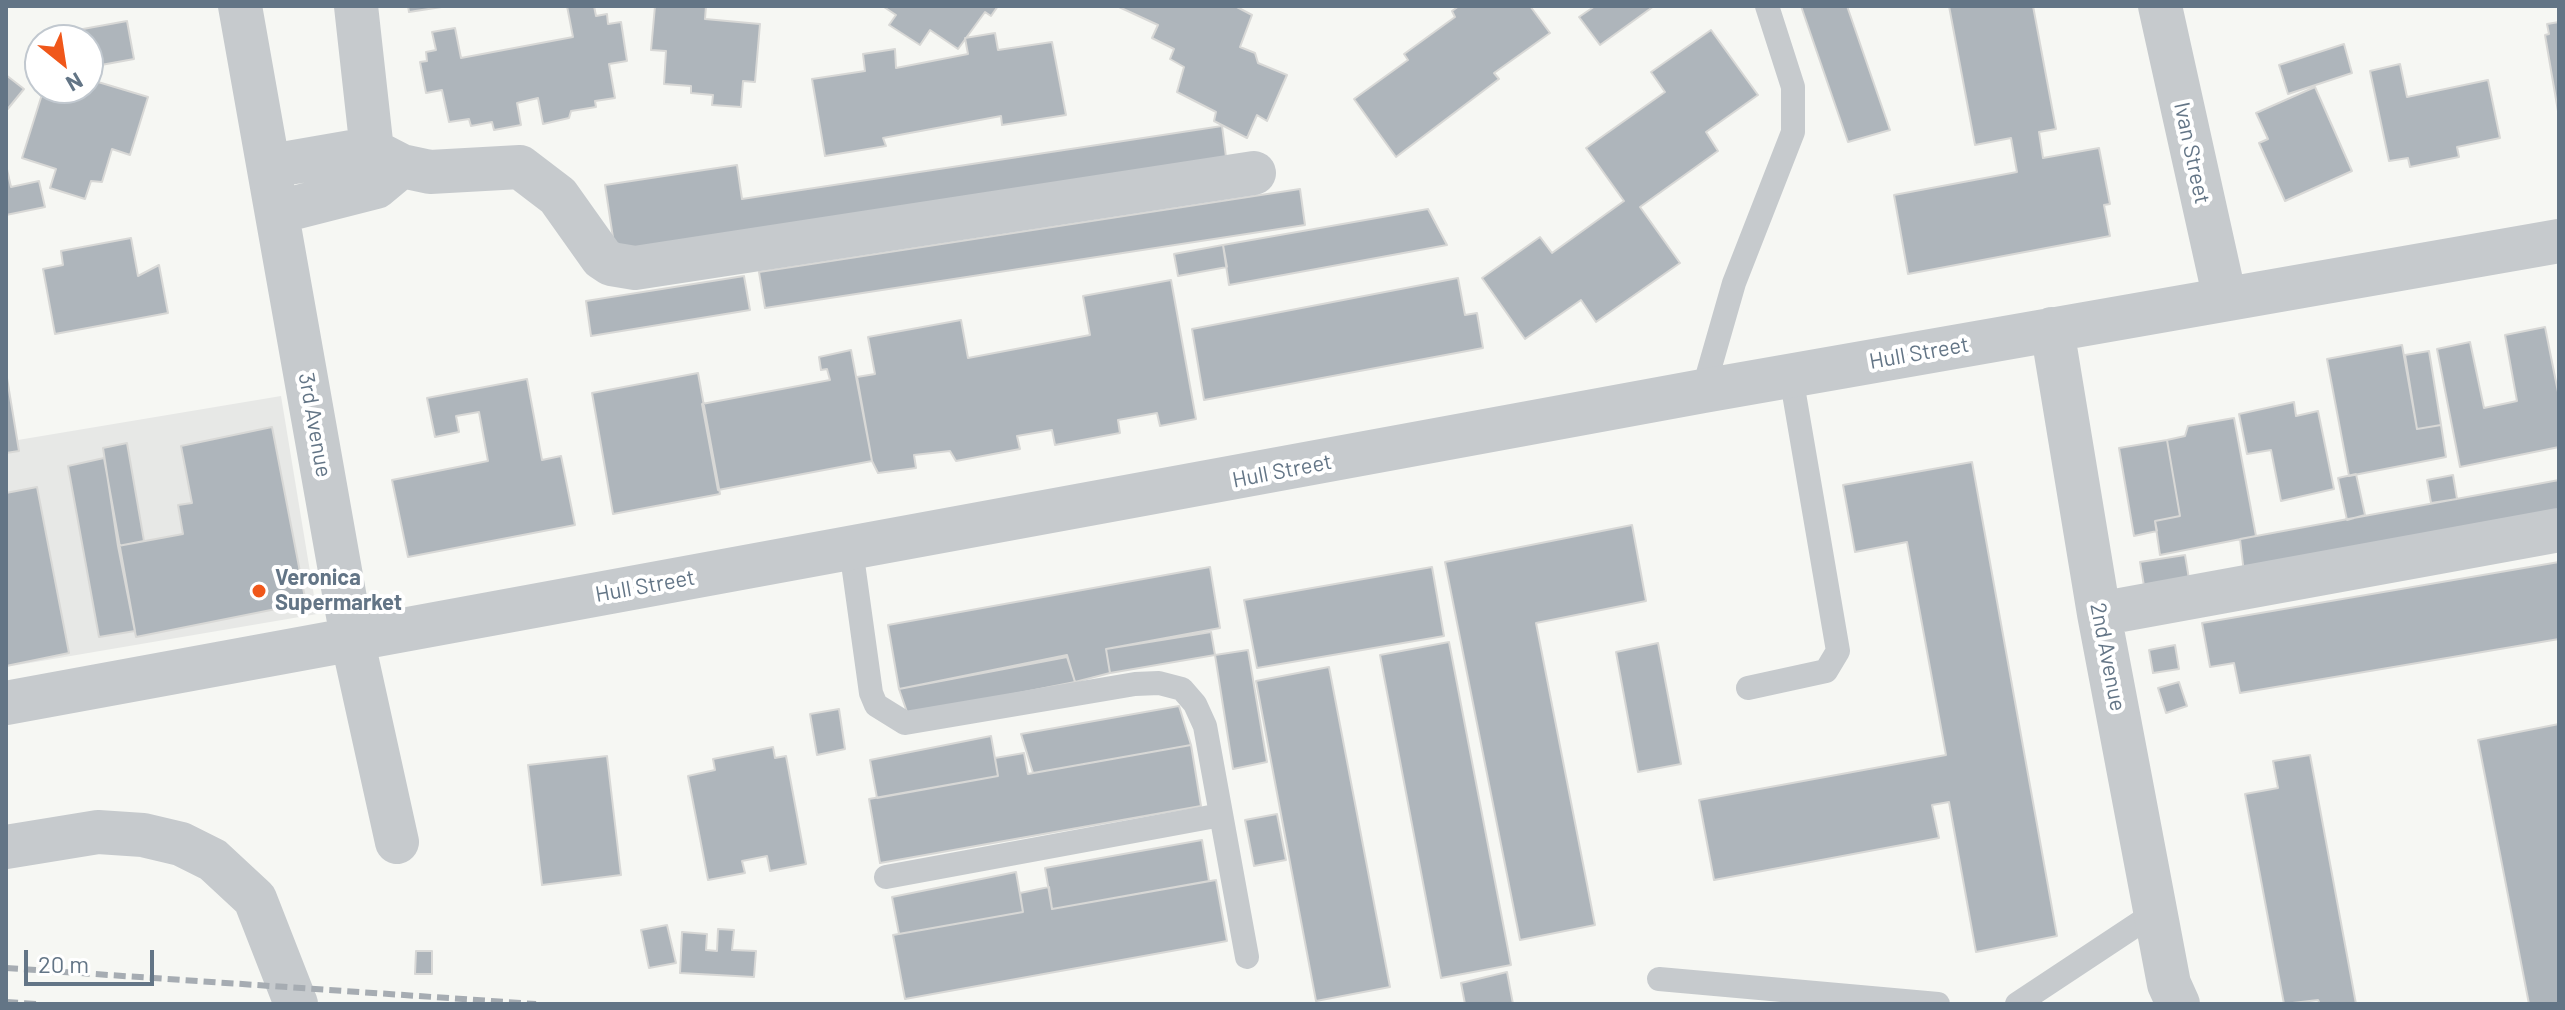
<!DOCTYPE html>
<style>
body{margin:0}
#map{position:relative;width:2565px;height:1010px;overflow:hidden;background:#f6f7f3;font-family:Barlow,sans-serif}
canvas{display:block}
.frame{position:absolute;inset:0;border:8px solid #637586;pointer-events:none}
.north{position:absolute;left:24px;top:24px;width:80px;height:80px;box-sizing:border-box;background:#fff;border:2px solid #c1c8cf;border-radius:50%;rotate:150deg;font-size:22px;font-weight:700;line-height:32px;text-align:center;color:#637586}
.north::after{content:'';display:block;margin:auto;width:28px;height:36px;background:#f0571a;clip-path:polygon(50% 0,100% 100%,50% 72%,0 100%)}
.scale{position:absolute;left:24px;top:950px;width:130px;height:36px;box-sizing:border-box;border:4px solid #637586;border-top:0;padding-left:10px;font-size:24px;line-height:28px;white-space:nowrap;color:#637586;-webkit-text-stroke:6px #fff;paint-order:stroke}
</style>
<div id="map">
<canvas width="2565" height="1010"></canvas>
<div class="frame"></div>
<div class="north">N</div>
<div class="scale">20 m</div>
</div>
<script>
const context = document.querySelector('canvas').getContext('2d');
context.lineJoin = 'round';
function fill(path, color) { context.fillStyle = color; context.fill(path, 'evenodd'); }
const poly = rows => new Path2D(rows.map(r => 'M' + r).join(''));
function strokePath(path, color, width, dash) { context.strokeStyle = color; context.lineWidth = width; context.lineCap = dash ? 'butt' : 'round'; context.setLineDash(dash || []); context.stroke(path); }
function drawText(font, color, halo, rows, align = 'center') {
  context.font = font + ' Barlow,sans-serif'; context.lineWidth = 8; context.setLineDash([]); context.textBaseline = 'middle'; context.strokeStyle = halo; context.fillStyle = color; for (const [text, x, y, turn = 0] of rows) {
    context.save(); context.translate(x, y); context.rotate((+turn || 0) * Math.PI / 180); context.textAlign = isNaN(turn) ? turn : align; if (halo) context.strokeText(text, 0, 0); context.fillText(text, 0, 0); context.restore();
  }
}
fill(poly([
 [281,396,317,614,6,667,6,442]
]), '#e7e8e6');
const building = poly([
 [408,6,448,6,409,12,408,6],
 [567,6,594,6,596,16,607,14,608,24,621,22,627,61,609,64,615,98,595,101,596,107,571,111,569,118,543,124,538,98,517,103,521,125,494,130,492,122,471,126,469,119,449,122,442,90,426,93,420,62,427,61,426,52,436,50,432,32,455,28,461,58,573,37,567,6],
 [655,6,706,6,705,19,760,24,755,82,743,81,741,107,712,105,713,95,691,93,691,86,664,84,666,51,651,50,655,6],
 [998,6,991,16,985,12,958,49,930,30,920,45,889,25,896,15,884,7,998,6],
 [1235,6,1252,15,1240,47,1255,53,1258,63,1287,75,1267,121,1257,115,1247,138,1214,121,1216,112,1177,92,1184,67,1170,59,1174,49,1152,38,1158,25,1119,7,1235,6],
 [1459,6,1530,6,1550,33,1494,73,1499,79,1396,157,1354,99,1408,60,1404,54,1455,17,1452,11,1459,6],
 [1595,6,1654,6,1600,45,1579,17,1595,6],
 [1801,6,1847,6,1890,130,1848,142,1801,6],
 [1949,6,2033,6,2056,129,2039,132,2043,158,2099,148,2110,204,2104,205,2110,236,1908,274,1894,195,2017,172,2011,138,1975,145,1949,6],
 [127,21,134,59,90,67,88,40,83,29,127,21],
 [2559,22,2559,117,2545,35,2549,34,2547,24,2559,22],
 [1711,30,1758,95,1706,132,1718,151,1640,207,1680,263,1596,322,1581,300,1525,339,1482,278,1540,237,1552,253,1624,201,1586,148,1665,92,1651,72,1711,30],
 [995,33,998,50,1052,42,1066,115,1002,125,1001,116,883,138,886,146,825,156,812,79,865,71,863,54,895,49,896,68,968,54,965,38,995,33],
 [2344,44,2352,73,2288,94,2279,65,2344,44],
 [2400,64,2407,97,2488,80,2500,138,2457,147,2459,157,2410,167,2408,158,2389,161,2370,71,2400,64],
 [6,75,24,89,6,111,6,75],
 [88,79,148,97,130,155,112,149,102,182,91,181,85,199,50,188,56,169,22,158,44,88,88,88,88,79],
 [2315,87,2352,171,2285,201,2259,143,2268,139,2256,113,2315,87],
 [1222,126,1226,157,615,251,605,185,737,165,742,199,1222,126],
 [6,165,11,187,39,181,45,207,6,215,6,165],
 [1300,189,1305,225,765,308,759,272,1300,189],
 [1428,209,1447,245,1229,285,1223,245,1428,209],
 [131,238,138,276,159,265,168,313,55,334,43,269,63,265,61,251,131,238],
 [1223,245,1227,267,1178,276,1174,254,1223,245],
 [744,276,750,310,591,336,586,301,744,276],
 [1458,278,1465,315,1477,313,1483,348,1204,400,1192,329,1458,278],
 [1171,280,1196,419,1160,426,1157,413,1118,420,1120,433,1055,445,1052,430,1017,436,1020,449,956,461,950,451,914,455,916,468,878,473,872,461,857,377,875,374,868,337,961,320,968,358,1090,335,1083,296,1171,280],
 [2545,327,2559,397,2559,447,2460,467,2437,349,2470,342,2484,408,2517,401,2505,335,2545,327],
 [2402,345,2417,429,2441,425,2446,457,2349,476,2327,359,2402,345],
 [851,350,872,461,718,490,702,404,830,380,827,369,821,370,819,357,851,350],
 [2429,351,2441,425,2417,429,2405,355,2429,351],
 [6,372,19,451,6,453,6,372],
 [698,373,720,494,613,514,592,393,698,373],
 [527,379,542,460,561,456,575,525,408,557,392,480,488,461,479,412,456,416,459,432,435,437,427,398,527,379],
 [2294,402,2296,416,2318,411,2334,489,2281,501,2271,450,2247,454,2239,414,2294,402],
 [2234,418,2256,536,2160,555,2155,521,2180,516,2167,440,2185,436,2188,426,2234,418],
 [272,427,306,603,136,637,118,546,183,534,178,505,192,503,181,446,272,427],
 [2167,440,2180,516,2155,521,2157,531,2134,536,2119,448,2167,440],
 [127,443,144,541,118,546,103,448,127,443],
 [104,458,135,631,99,637,68,466,104,458],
 [1972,462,2057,936,1976,952,1949,802,1932,805,1939,838,1714,880,1699,800,1946,755,1907,542,1855,552,1843,485,1972,462],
 [2356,474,2365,515,2347,520,2338,478,2356,474],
 [2453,475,2457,499,2431,503,2427,480,2453,475],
 [2559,480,2559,516,2244,573,2240,539,2559,480],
 [37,487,69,653,6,666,6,493,37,487],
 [1632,525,1646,601,1536,623,1595,925,1520,940,1445,562,1632,525],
 [2185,555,2190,585,2145,592,2140,562,2185,555],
 [2559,562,2559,639,2240,693,2234,663,2210,667,2202,623,2559,562],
 [1210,567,1220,628,1106,649,1110,673,1075,682,1067,655,899,689,888,625,1210,567],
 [1432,567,1444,636,1257,668,1244,600,1432,567],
 [1211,632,1215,655,1110,673,1106,649,1211,632],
 [1449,642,1511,965,1441,978,1380,655,1449,642],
 [1658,643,1681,764,1638,772,1616,652,1658,643],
 [2175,645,2179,669,2153,673,2149,650,2175,645],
 [1248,650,1267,762,1233,769,1215,655,1248,650],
 [1067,657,1075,682,908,715,899,689,1067,657],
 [1329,667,1390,987,1316,1001,1256,681,1329,667],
 [2179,682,2187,706,2166,713,2158,688,2179,682],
 [1179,706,1191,745,1033,773,1021,734,1179,706],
 [839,709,845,749,817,755,810,714,839,709],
 [2559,724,2559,1004,2529,1004,2478,740,2559,724],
 [991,736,998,776,877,798,870,760,991,736],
 [1191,745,1201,806,880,863,869,799,998,776,995,758,1024,753,1028,774,1191,745],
 [773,747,775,758,786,756,806,864,770,871,767,856,742,861,745,873,708,880,688,776,715,770,713,759,773,747],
 [2310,755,2356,1004,2320,1004,2318,1000,2284,1004,2245,794,2278,788,2273,761,2310,755],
 [607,756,621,875,542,885,528,765,607,756],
 [1277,814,1286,860,1254,866,1245,820,1277,814],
 [1202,840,1209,881,1052,909,1045,868,1202,840],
 [1016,872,1023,912,899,934,892,897,1016,872],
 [1216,880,1227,941,905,999,893,935,1023,912,1020,893,1049,887,1052,909,1216,880],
 [667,925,676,963,649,968,641,930,667,925],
 [718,929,734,930,732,950,756,951,754,977,680,973,682,932,707,934,706,950,717,951,718,929],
 [416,951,432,951,432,974,415,974,416,951],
 [1507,972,1513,1004,1465,1004,1461,983,1507,972]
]);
fill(building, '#aeb5bb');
strokePath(building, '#d8d8d6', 2);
strokePath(poly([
 [1703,391,1734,283,1793,132,1793,87,1767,6],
 [851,549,871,693,876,705,905,723,1135,684,1159,683,1182,689,1195,704,1205,726,1247,957],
 [1748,688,1826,671,1838,651,1791,376],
 [886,877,1221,815],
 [1659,979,1938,1004],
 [2017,1004,2156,912]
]), '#c6cacd', 24);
strokePath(poly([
 [240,6,352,638,397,842],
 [356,6,375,178],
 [2160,6,2225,299],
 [271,166,369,149,402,166,430,172,520,167,558,196,602,258,611,264,635,268,1254,173],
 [278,212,376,187,400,167],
 [2052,329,2099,614,2169,984,2178,1004],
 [2099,614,2559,530],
 [6,703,1703,391,2559,241],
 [6,847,98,832,143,835,181,844,213,860,255,899,296,1004]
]), '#c6cacd', 44);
strokePath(poly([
 [6,968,536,1004],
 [6,1002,36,1004]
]), '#a6acb2', 6, [12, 6]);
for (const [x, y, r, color] of [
 [259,591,8,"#f0571a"]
]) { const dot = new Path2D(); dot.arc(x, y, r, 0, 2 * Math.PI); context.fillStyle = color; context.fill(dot); strokePath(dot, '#fff', 3); }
drawText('22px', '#637586', '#fff', [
 ["Ivan Street",2192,153,78],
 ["Hull Street",1919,353,-10],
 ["3rd Avenue",315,425,80],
 ["Hull Street",1282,471,-11],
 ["Hull Street",645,586,-10],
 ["2nd Avenue",2108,657,79]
]);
drawText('bold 22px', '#637586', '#fff', [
 ["Veronica",275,578],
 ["Supermarket",275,603]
], 'left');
</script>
